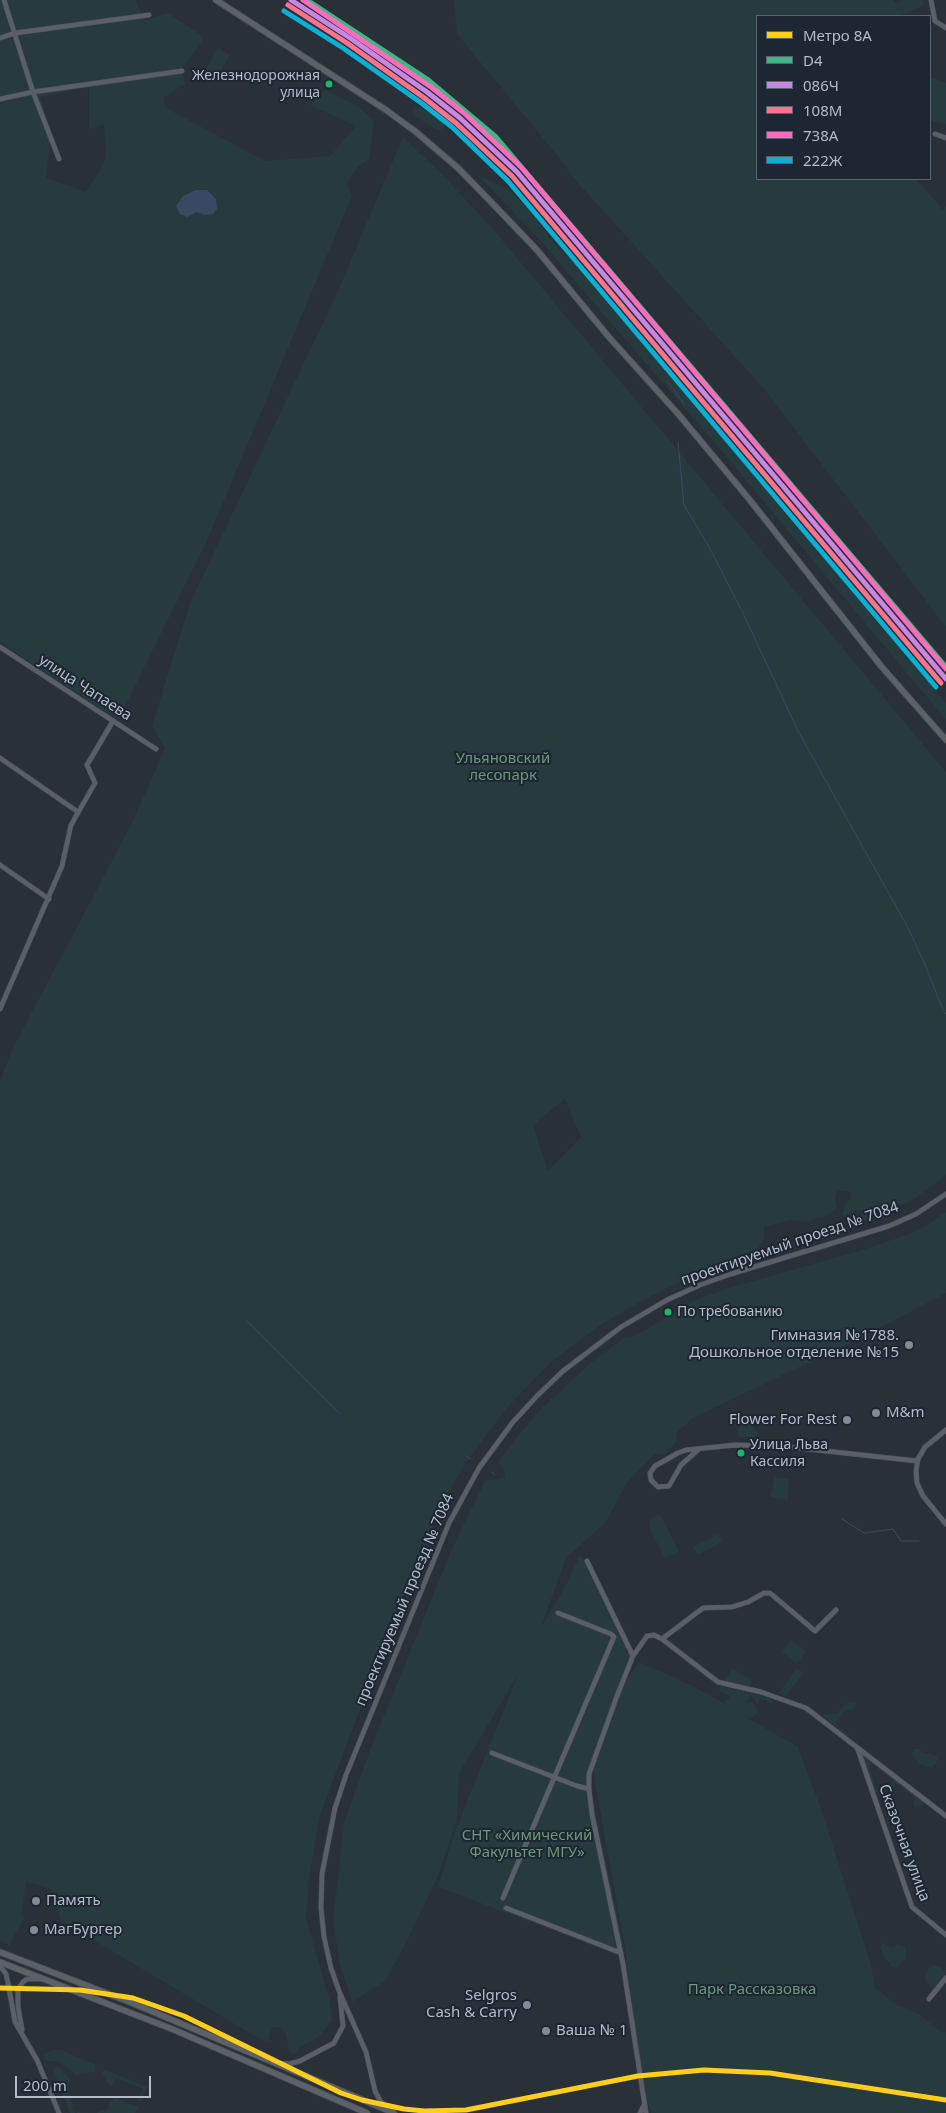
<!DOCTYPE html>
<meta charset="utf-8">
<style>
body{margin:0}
#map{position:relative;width:946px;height:2113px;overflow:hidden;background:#2a3038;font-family:"Noto Sans",sans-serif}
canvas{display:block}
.legend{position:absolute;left:756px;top:15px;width:175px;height:165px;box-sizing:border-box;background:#1d2633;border:1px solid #59626f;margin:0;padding:6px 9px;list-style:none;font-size:15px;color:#b4bcc9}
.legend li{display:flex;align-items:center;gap:10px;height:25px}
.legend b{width:25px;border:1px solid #59626f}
.scale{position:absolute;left:15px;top:2076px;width:136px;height:22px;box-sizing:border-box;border:2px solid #b4bcc9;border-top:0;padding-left:6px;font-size:15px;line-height:18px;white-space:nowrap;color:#b4bcc9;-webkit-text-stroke:4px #1d2633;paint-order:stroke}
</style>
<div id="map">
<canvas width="946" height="2113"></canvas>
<ul class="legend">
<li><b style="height:6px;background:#ffcd1c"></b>Метро 8А</li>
<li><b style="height:6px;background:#3fb485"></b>D4</li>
<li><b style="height:6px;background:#c787e3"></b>086Ч</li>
<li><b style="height:6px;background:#fc738d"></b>108М</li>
<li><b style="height:6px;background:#fb6dba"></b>738А</li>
<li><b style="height:6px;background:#0dafd3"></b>222Ж</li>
</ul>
<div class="scale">200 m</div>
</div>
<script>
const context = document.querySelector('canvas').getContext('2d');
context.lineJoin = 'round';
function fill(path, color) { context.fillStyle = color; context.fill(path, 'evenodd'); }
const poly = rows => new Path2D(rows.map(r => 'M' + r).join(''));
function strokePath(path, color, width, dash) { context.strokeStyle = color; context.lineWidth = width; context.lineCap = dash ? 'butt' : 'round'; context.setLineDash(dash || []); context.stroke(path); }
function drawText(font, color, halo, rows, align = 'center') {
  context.font = font + ' "Noto Sans",sans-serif'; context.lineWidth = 4; context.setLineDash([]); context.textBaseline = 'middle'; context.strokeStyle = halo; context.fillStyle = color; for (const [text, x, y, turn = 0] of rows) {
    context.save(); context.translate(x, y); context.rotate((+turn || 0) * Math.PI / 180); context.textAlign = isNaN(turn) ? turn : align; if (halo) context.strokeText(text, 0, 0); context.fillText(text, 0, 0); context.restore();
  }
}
fill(poly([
 [0,0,136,0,144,20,168,13,200,35,202,41,182,68,185,84,163,98,166,108,265,161,330,156,356,126,310,105,325,90,359,107,374,121,369,159,358,167,347,183,352,196,206,543,118,720,0,642],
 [89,87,89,129,104,125,106,150,104,164,86,192,46,178,51,129,40,97],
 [454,0,893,0,898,4,900,0,924,0,923,6,898,16,757,16,757,179,916,179,943,210,946,207,946,627,765,390,570,174,566,166,457,34],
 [218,48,230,55,216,79,204,72],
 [930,77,946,83,946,124,930,120],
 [414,106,440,114,445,124,441,130,433,128,412,114],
 [403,137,442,174,493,229,946,772,946,1175,914,1199,866,1221,862,1219,862,1210,857,1210,845,1217,842,1214,846,1203,851,1197,851,1192,837,1190,835,1198,837,1208,827,1216,818,1217,807,1222,791,1220,764,1227,764,1238,756,1252,705,1270,645,1299,602,1324,550,1363,504,1411,465,1464,445,1498,398,1609,320,1815,310,1873,306,1918,330,2002,332,2020,319,2037,301,2046,294,2055,289,2051,286,2034,281,2028,272,2027,268,2042,253,2035,60,1920,53,1890,46,1887,26,1882,21,1916,25,1917,9,1945,0,1941,0,1081,13,1048,132,823,165,748,152,726,190,603,338,291],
 [565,1099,581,1137,548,1171,533,1125],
 [479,176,506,188,531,211,556,246,595,283,646,342,694,395,839,576,946,703,946,720,720,449,537,237],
 [946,1212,946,1293,866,1335,693,1418,677,1432,676,1442,666,1454,655,1454,628,1481,606,1522,566,1558,541,1627,566,1585,580,1555,586,1564,631,1657,587,1776,624,1948,621,1956,438,1887,453,1836,518,1675,459,1773,457,1821,438,1876,409,1936,386,1980,352,2002,340,1964,333,1921,344,1823,370,1750,452,1549,485,1481,501,1479,505,1477,504,1470,498,1462,504,1454,536,1414,588,1365,624,1338,635,1336,696,1300,732,1287,856,1252,918,1231],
 [747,1418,758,1434,754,1437,739,1437,738,1424],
 [775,1477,789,1479,788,1500,774,1498,770,1496],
 [660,1514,679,1551,665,1558,649,1528,651,1518],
 [718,1534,722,1542,698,1555,693,1547],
 [791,1640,806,1651,797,1664,782,1652],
 [639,1662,691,1685,727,1705,725,1701,730,1697,719,1691,721,1686,772,1699,773,1703,760,1699,759,1703,757,1703,750,1695,746,1704,748,1702,753,1703,758,1711,756,1715,751,1718,746,1717,798,1747,821,1809,870,1961,875,1988,897,2005,919,2014,942,2033,946,2032,946,2113,651,2113,647,2102,635,2028,625,1948,593,1771,619,1697,626,1682],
 [732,1668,752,1681,749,1687,725,1681],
 [797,1668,804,1673,786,1696,778,1694],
 [856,1701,855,1708,851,1710,845,1711,835,1723,850,1736,847,1736,823,1716,823,1714,837,1714,844,1704],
 [914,1749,919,1749,925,1754,931,1753,937,1757,937,1762,932,1768,919,1764,912,1755],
 [861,1754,924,1802,924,1805,922,1803,920,1808,914,1807,913,1801,917,1799,895,1782,894,1789,892,1790,890,1785,893,1780,871,1763,869,1767,878,1793,875,1792],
 [884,1943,891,1947,897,1945,905,1947,906,1958,898,1967,893,1967,885,1958,880,1949,881,1944],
 [933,1965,940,1967,946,1972,946,1975,927,1998,933,1988,926,1981,925,1976,929,1968],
 [52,2050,61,2050,96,2065,95,2072,82,2073,77,2076,59,2061,45,2061,43,2054],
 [58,2067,70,2079,68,2092,73,2106,71,2109,76,2113,78,2111,81,2113,70,2113,53,2069],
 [104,2069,147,2087,141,2102,138,2100,143,2089,116,2078,112,2087,110,2086,102,2073],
 [115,2098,138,2107,135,2113,96,2113,102,2110,104,2112,109,2107,108,2105,111,2101]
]), '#273a3e');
fill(poly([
 [196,190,207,190,216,199,217,209,213,214,205,215,197,212,187,217,180,214,176,206,183,196]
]), '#384963');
strokePath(poly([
 [668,382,684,404],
 [678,442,684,505,708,545,742,611,798,731,907,926,924,962,943,1010,946,1014],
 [247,1321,339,1413],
 [466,1456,471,1459],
 [491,1472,495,1475],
 [842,1519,864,1533,893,1529,901,1541,919,1541]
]), '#384963', 1);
const minor = poly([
 [4,0,33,92,59,159],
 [931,0,935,21,946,28],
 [0,38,15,33,149,15],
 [0,99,33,92,182,71],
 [935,134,946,138],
 [0,647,156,749],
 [0,758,78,812],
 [0,865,49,899],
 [0,1009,62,866,71,825,95,783,87,765,113,721],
 [946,1430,925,1447,918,1459,916,1471,917,1483,923,1496,946,1524],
 [699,1449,681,1465,669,1486,658,1487,651,1480,650,1473,655,1466,678,1453,686,1450,735,1445,780,1446,917,1461],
 [587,1561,633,1656],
 [662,1639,703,1608,732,1607,748,1602,764,1593,770,1593,815,1631,836,1610],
 [857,1747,912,1907,946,1935],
 [492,1753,577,1786,589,1789],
 [503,1898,614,1637,611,1634,558,1613],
 [506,1908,621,1953],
 [0,1966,6,1974,8,1983,15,2022,37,2060,59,2113],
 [929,1999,946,1978],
 [22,2030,18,2006,18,1989,23,1982,27,1979,41,1979],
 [278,2063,289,2064,300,2061,334,2043,343,2026,340,1997],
 [393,2111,381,2102,375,2091,366,2052,339,1991,331,1968,324,1937,321,1907,322,1874,335,1808,346,1775,449,1523,479,1468,513,1422,537,1396,563,1371,621,1327,667,1300,700,1285,731,1274,889,1226,916,1214,946,1194],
 [640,2113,644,2105],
 [646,2113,623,1964,592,1814,589,1789,589,1774,617,1696,633,1656,647,1636,654,1635,662,1639,718,1682,761,1692,806,1708,946,1816]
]);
const major = poly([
 [216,0,386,110,416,132,458,168,493,204,537,250,608,336,679,415,749,499,881,666,946,740],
 [0,1952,132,2003,394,2113],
 [0,1962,172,2029,367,2113]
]);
strokePath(minor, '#484c53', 5.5);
strokePath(major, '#484c55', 7);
strokePath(minor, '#5a5e66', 4.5);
strokePath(major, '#5c6168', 5.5);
strokePath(poly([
 [307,0,427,79,496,137,946,667]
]), '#3fb485', 5);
strokePath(poly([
 [291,0,350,38,427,92,460,118,517,172,946,679]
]), '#c787e3', 5);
strokePath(poly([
 [288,5,347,43,423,97,456,123,512,176,941,683]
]), '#fc738d', 5);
strokePath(poly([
 [303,0,431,87,464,113,521,167,946,669]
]), '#fb6dba', 5);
strokePath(poly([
 [284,11,343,48,420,102,452,127,508,181,936,687]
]), '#0dafd3', 5);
strokePath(poly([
 [0,1988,80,1990,133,1998,184,2016,341,2093,362,2100,404,2109,424,2111,466,2110,638,2076,704,2070,770,2073,946,2100]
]), '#ffcd1c', 5);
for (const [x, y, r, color] of [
 [329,84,4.5,"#1ab867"],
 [668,1312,4.5,"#1ab867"],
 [909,1345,5,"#848b96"],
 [876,1413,5,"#848b96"],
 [847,1420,5,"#848b96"],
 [741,1453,4.5,"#1ab867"],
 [36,1901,5,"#848b96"],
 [34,1930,5,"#848b96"],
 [527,2005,5,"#848b96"],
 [546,2031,5,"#848b96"]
]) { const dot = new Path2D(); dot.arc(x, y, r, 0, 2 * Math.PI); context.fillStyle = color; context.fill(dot); strokePath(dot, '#1d2633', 2); }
drawText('14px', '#b4bcc9', '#1d2633', [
 ["Железнодорожная",320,76,"right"],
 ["улица",320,93,"right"],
 ["По требованию",677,1312],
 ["Улица Льва",750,1445],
 ["Кассиля",750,1462]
], 'left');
drawText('15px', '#b4bcc9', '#1d2633', [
 ["улица Чапаева",85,688,33],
 ["проектируемый проезд № 7084",790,1244,-19],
 ["проектируемый проезд № 7084",405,1600,-67],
 ["Сказочная улица",904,1843,70]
]);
drawText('15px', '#6b9a76', '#1d2633', [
 ["Ульяновский",503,759],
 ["лесопарк",503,776],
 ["СНТ «Химический",527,1836],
 ["Факультет МГУ»",527,1853],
 ["Парк Рассказовка",752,1990]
]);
drawText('15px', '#b4bcc9', '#1d2633', [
 ["Гимназия №1788.",899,1336,"right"],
 ["Дошкольное отделение №15",899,1353,"right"],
 ["M&m",886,1413],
 ["Flower For Rest",837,1420,"right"],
 ["Память",46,1901],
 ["МагБургер",44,1930],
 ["Selgros",517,1996,"right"],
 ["Cash & Carry",517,2013,"right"],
 ["Ваша № 1",556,2031]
], 'left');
</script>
